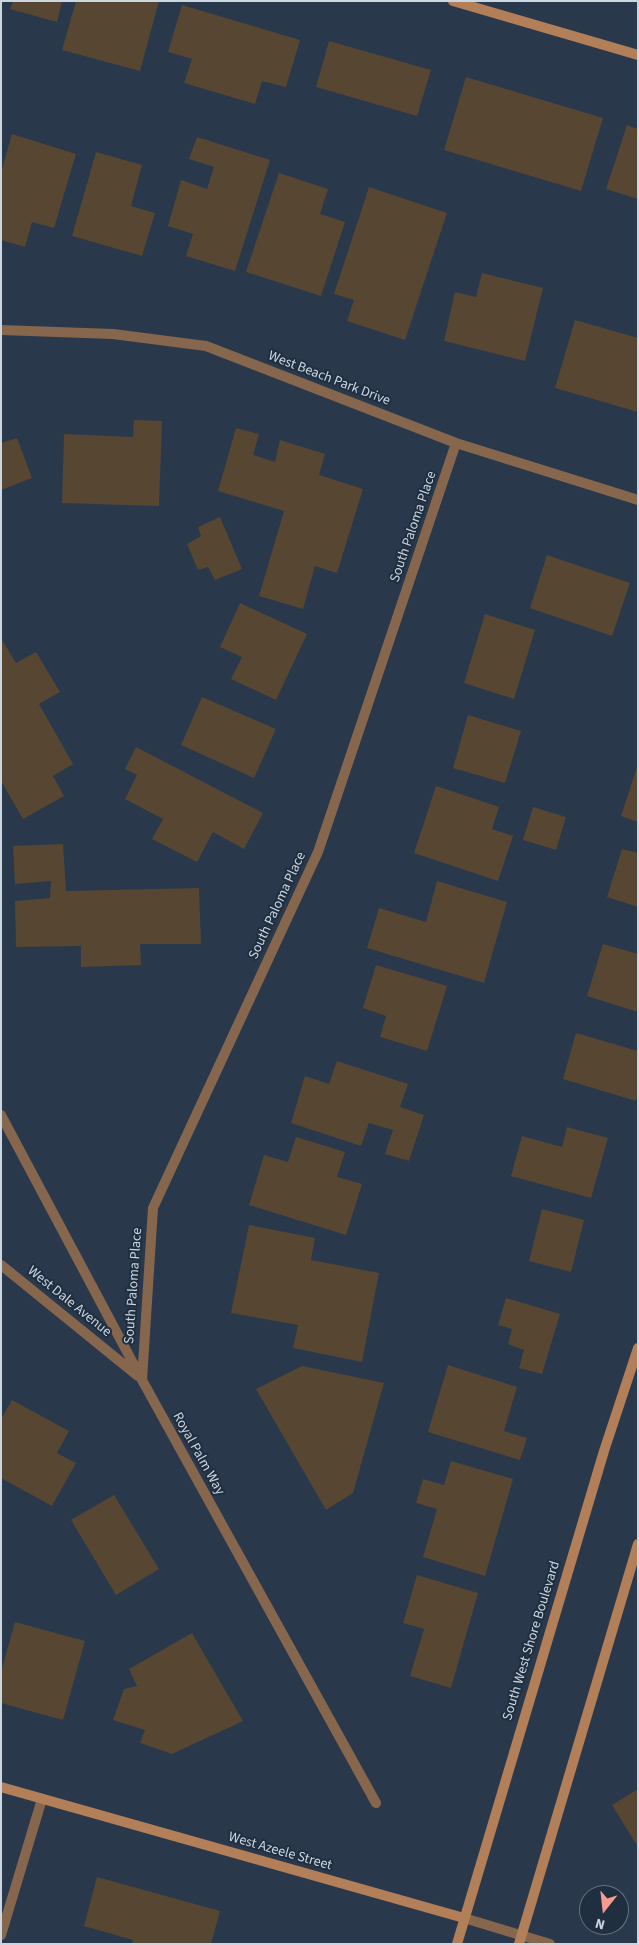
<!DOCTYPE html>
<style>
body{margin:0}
#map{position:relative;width:639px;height:1945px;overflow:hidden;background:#29394b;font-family:"Source Sans 3",sans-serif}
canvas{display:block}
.frame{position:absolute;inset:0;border:2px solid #ccd6e1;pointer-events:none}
.north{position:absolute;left:579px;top:1885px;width:50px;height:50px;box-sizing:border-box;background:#1f2f40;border:1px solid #647280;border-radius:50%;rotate:196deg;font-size:14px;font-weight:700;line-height:20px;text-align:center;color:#ccd6e1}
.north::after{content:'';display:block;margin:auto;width:18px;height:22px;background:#f59c90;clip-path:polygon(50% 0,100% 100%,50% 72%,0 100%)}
</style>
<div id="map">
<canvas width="639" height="1945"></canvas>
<div class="frame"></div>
<div class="north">N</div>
</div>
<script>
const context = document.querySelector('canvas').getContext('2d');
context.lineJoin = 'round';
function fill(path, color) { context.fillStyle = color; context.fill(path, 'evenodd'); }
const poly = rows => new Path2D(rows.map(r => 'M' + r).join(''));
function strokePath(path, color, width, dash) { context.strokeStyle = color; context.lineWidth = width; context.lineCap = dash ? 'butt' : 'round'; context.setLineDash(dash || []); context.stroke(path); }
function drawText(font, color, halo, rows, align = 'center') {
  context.font = font + ' "Source Sans 3",sans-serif'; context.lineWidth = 4; context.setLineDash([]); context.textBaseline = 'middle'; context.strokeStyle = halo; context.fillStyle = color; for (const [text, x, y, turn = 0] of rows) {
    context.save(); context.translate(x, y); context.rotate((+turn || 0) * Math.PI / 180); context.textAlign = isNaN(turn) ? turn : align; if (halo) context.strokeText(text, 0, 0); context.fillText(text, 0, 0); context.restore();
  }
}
fill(poly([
 [13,1,62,1,57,22,10,9],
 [76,1,159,1,140,71,62,50],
 [182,5,300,40,286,87,262,81,255,104,184,83,192,59,168,52],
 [329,41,431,70,417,116,316,87],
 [466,77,603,118,581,191,444,150],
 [627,125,638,129,638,199,606,189],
 [12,134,76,154,54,228,32,222,25,247,1,240,1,172],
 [197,137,270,160,235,271,186,256,193,234,168,226,181,180,207,189,214,167,189,159],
 [96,152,142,165,131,206,155,213,142,256,72,236],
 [279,173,328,189,320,214,345,222,321,296,246,272],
 [369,187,447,213,405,340,347,321,354,300,334,294],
 [482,273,543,288,525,361,444,341,455,292,476,297],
 [575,320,638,338,638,412,555,388],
 [134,420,162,421,159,506,62,503,64,434,133,437],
 [236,428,259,434,253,455,275,462,280,440,325,454,319,475,363,489,337,573,315,566,303,609,259,596,284,511,218,491],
 [17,438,32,478,1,490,1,443],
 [220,517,242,569,215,580,208,567,198,570,187,544,201,536,198,527],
 [547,555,630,583,612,636,530,608],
 [240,603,307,634,276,700,231,679,242,657,220,647],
 [485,614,535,630,514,699,464,683],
 [1,638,16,663,36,652,60,692,39,704,73,764,53,776,64,796,23,819,1,781],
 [202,697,276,729,254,778,181,745],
 [468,715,521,731,505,783,453,768],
 [136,747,263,813,244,849,213,832,197,862,152,839,163,819,125,799,137,775,125,769],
 [637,767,638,767,638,822,621,816],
 [436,786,499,807,492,829,513,836,498,881,414,853],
 [533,807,566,817,556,850,523,840],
 [63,844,66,891,199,888,201,944,140,944,141,965,81,967,81,946,16,947,15,901,50,898,51,881,15,884,13,846],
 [622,849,638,853,638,907,607,897],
 [437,881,507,902,484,983,367,948,379,908,426,922],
 [603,944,638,954,638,1012,587,996],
 [376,965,447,986,427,1051,380,1037,386,1016,363,1008],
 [576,1033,638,1051,638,1094,636,1101,563,1079],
 [337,1061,408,1084,400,1107,424,1115,409,1161,385,1154,393,1130,369,1123,361,1146,291,1123,305,1076,329,1084],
 [567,1127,608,1138,591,1198,511,1176,522,1136,562,1147],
 [296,1137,345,1152,337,1177,362,1184,346,1235,249,1205,264,1155,288,1162],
 [542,1209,584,1220,571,1272,529,1261],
 [249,1225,315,1238,311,1260,379,1273,362,1362,293,1348,298,1325,231,1313],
 [506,1298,560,1314,542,1374,519,1368,524,1350,508,1344,512,1329,498,1325],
 [448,1365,517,1387,504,1431,527,1438,520,1460,428,1432],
 [302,1366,384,1383,353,1493,326,1510,256,1389],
 [12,1400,69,1431,57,1453,76,1463,52,1506,1,1478,1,1419],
 [451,1461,513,1479,485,1576,423,1557,437,1509,416,1503,423,1479,444,1485],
 [114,1495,159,1569,116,1595,71,1520],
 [417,1575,478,1593,451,1688,410,1676,424,1629,403,1623],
 [15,1622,85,1641,63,1720,1,1703,1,1672],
 [192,1633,243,1721,172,1754,140,1743,145,1730,113,1720,124,1689,137,1686,129,1669],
 [638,1789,638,1847,612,1805],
 [97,1877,220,1911,211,1944,132,1944,133,1940,84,1926]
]), '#564632');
strokePath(poly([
 [1,330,113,334,206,346,456,443,638,500],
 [1,1115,142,1380,376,1803],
 [1,1265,138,1376],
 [142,1380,153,1208,318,852,456,443],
 [464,1918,550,1944],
 [1,1935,42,1799]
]), '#87664e', 10);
strokePath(poly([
 [453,1,638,55],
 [1,1787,464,1918],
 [457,1944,604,1451,638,1348],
 [519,1944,638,1544]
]), '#b37f58', 10);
drawText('14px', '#ccd6e1', '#1f2f40', [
 ["West Beach Park Drive",329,379,21],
 ["South Paloma Place",414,527,-71],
 ["South Paloma Place",278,906,-65],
 ["South Paloma Place",134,1286,-86],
 ["West Dale Avenue",69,1302,39],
 ["Royal Palm Way",198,1454,61],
 ["South West Shore Boulevard",532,1641,-73],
 ["West Azeele Street",280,1852,16]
]);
</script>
